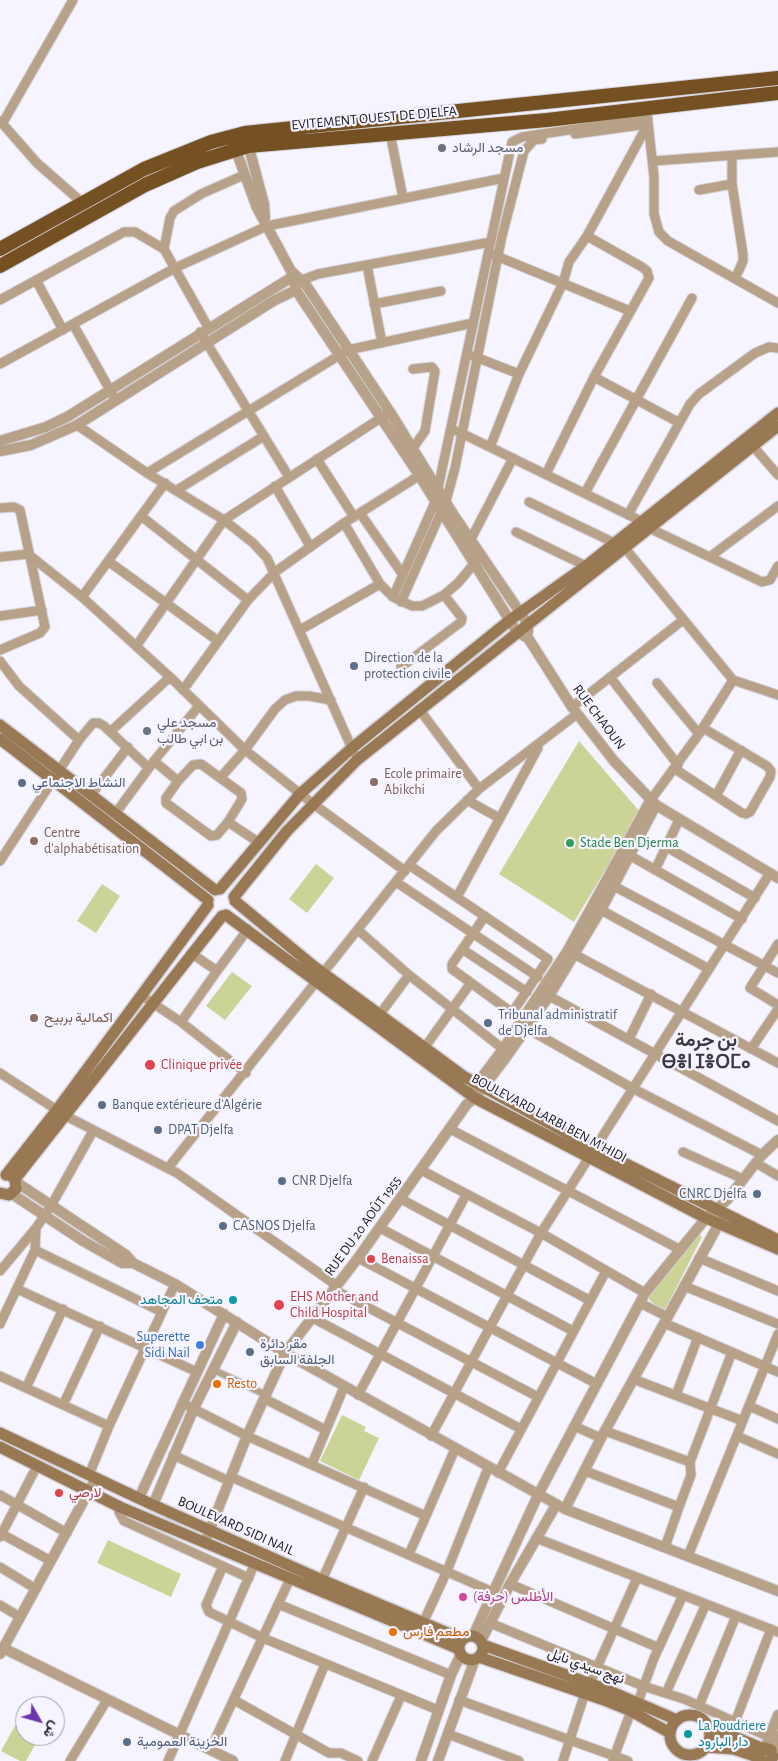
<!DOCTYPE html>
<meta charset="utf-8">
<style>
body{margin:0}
#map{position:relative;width:778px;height:1761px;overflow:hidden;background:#f6f4fe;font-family:"Alegreya Sans",Vazirmatn,sans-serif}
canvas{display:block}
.north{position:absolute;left:15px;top:1696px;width:50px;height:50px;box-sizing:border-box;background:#f6f4fe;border:1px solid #a19fa8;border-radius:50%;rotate:128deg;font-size:14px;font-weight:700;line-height:20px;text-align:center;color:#222026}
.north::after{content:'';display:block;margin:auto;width:18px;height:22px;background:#6d35ac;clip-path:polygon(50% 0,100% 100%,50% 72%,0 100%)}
</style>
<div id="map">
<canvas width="778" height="1761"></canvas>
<div class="north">ش</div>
</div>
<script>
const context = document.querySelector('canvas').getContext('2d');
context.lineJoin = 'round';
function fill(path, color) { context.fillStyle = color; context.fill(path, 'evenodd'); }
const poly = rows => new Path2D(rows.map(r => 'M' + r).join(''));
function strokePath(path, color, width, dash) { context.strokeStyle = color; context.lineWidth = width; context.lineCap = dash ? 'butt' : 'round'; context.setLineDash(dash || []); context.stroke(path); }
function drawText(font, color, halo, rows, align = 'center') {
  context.font = font + ' "Alegreya Sans",Vazirmatn,"Noto Sans Tifinagh",sans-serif'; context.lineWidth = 4.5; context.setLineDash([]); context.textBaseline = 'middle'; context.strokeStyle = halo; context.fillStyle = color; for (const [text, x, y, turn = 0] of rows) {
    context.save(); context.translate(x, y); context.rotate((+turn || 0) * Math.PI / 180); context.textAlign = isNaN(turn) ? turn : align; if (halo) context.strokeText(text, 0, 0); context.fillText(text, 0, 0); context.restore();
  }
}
fill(poly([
 [579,741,640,812,574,922,499,874],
 [316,864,334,878,307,913,289,899],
 [102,884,120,896,96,933,77,921],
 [232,972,252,986,225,1020,206,1006],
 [699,1234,702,1237,669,1302,665,1309,660,1310,648,1298,649,1294],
 [342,1415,366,1427,364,1431,379,1438,359,1480,320,1461],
 [108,1540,181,1574,171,1597,97,1563],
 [25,1708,25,1736,40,1736,26,1761,20,1761,1,1751]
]), '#ccd397');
const pedestrian = poly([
 [212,1369,266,1395]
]);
const minor = poly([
 [0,121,37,163,85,205],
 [648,122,654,177,654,214,659,232,668,241,778,303],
 [2,124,73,0],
 [390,133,403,198],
 [575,134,648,124],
 [732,156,732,184,743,254,743,261,735,279],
 [653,161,778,152],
 [699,190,732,184],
 [164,249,170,218,174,211,201,194,244,175],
 [494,255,630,311],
 [367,265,382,343],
 [36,280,63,330],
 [302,280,318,274,491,242],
 [0,300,124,232,135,232,164,249,208,327],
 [374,304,441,291],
 [73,324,115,399],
 [200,332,289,477],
 [473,356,519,374],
 [0,364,175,268,267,226,504,178],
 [594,377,678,422],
 [77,425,147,473,224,520,253,543,267,558,354,753],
 [457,431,641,521],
 [752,445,778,475],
 [490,447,519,374,563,283,569,262,587,236],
 [413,448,425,431,435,371,432,367,413,369],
 [317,459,354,517],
 [147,473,348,350,473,323],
 [546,474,594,377,649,278,647,271,642,267,587,236,648,124],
 [275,486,310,546],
 [177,490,264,436],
 [585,493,692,298],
 [529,502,625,548,733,680,778,695],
 [0,508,14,507,20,510,45,627,40,633,0,650],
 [360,513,403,575],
 [628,515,690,404,699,394,755,353,769,347,778,348],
 [141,516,248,600],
 [344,523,380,584,393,597,412,606,422,606,444,595,458,583,478,559],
 [649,528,762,582,770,580,778,566],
 [516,532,586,566],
 [471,539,513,458],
 [711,556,778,506],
 [0,557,28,554,82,597,170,677,111,731],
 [108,561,218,641],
 [82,597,165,483],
 [393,597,435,502,512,142,522,137,648,118],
 [401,602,446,501,455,468,502,236,524,151,534,140,542,139],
 [0,616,42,610],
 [300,630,380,584],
 [137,645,224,520,390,412],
 [0,661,19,686,79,740],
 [401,667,461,622,462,618,444,595],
 [170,677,245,750,312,803,405,871],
 [610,677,678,765],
 [657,683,699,734],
 [183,690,248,600,275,572,344,523,425,472],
 [572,707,683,620],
 [419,709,479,789],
 [154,761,178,781],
 [675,769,742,813,746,814,750,812,770,777,771,771,767,766,703,728],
 [220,778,245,750,275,709,285,700,296,696,309,696,331,700],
 [91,795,128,747],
 [716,796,741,750],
 [467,800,499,818],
 [650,801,699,734,733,680],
 [115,814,154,761,198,707],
 [228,822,217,835,211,836,166,803,166,798,178,781,193,765,201,764,241,793,242,799,228,822,258,842],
 [665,846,755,898],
 [629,855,742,919],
 [0,861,79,740,93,723,99,723,104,726,149,768],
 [409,865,548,959,512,1013],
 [655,870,679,820],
 [396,882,538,977],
 [608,883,778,973],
 [457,897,538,748],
 [601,910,709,969],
 [485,916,452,964,452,969,522,1020],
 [358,930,409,975,503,1049],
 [778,944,750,988,778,1005],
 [462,949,527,992],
 [570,952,778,1063],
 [217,971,248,929],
 [142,996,181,1022,246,1073],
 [549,996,778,1121],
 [380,1014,409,975],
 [181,1022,217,971,191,953],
 [521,1025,632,1088,762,1155],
 [629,1039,651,994],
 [425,1047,470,984],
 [751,1049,778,1009],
 [0,1073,66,1116,177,1173,336,1285],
 [450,1129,681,1250],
 [683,1152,743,1179],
 [756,1163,778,1176],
 [168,1168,436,831,479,789,577,714],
 [421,1170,541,1233,645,1293],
 [401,1199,589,1300],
 [380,1228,573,1331],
 [35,1250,162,1312,175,1284],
 [358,1258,595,1383],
 [699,1258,778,1291],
 [0,1271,36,1228,51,1206,93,1131],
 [684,1286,778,1324],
 [17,1289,197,1372],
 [333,1289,538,1397],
 [640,1303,668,1317],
 [311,1317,521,1429],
 [664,1323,778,1372],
 [0,1324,35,1250,36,1228],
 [0,1376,109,1426],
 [633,1379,743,1421],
 [26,1388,63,1309],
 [358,1395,466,1195],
 [676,1395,698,1337],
 [265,1399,326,1430],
 [182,1403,247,1436,426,1516,455,1449],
 [63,1405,100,1326],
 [749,1406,778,1419],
 [574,1426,601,1438],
 [605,1431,690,1462,732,1352],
 [431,1436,541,1233,770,873],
 [737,1436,778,1454],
 [173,1455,229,1481],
 [312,1464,344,1387],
 [585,1471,679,1507,691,1475,690,1462],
 [498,1473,606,1271],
 [89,1475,109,1426,162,1312],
 [231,1477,493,1592],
 [0,1495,67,1533],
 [120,1507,119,1512,124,1521,249,1578],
 [0,1533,51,1561],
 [0,1537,37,1466],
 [536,1538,778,1632],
 [665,1547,679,1507],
 [409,1554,426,1516],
 [688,1556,778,1334],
 [223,1566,206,1605,209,1612,263,1638,438,1710],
 [0,1567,36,1589],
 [322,1580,364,1487],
 [510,1584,659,1648],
 [278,1604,451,1675],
 [0,1605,20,1617],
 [423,1623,447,1571,488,1468],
 [490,1623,643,1686,684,1699,769,1737],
 [590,1683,637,1578],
 [666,1693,706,1604],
 [234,1700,329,1753,341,1753,358,1761],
 [459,1700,628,1761],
 [638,1702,654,1658,683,1595],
 [699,1706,736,1616],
 [735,1722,771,1629],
 [448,1734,519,1761],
 [210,1750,290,1579],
 [613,1760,631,1711],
 [70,1761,107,1700],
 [168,1761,255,1563],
 [285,1761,325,1664],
 [372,1761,401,1696],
 [563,1761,585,1693]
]);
const tertiary = poly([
 [247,140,264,204,265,218],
 [234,145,257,208,291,271,296,290,419,475,517,632,528,638,572,707,614,761,656,805,778,878],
 [291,271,306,285,390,412,453,514,528,624,528,632],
 [0,441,46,427,67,417,292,277],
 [0,451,31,445,77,425,275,300,296,290],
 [473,1089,503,1049,568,950,650,801],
 [16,1182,126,1255,133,1263],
 [12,1194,83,1241,122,1263,133,1263,175,1284,285,1353,565,1509,778,1591],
 [139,1498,224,1314],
 [153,1505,194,1408,237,1322],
 [565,1509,601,1438,722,1218],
 [205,1542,247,1436,285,1353,358,1258,467,1104,475,1098,504,1060,549,996,601,910,656,805],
 [473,1636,538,1495,645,1293,706,1218,727,1200,762,1155,778,1140],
 [481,1641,510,1584,556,1505],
 [3,1648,233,1761],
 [0,1654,96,1478],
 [765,1748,778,1715],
 [772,1751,778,1736],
 [421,1761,451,1675,461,1654],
 [438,1761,475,1659]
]);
const secondary = poly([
 [0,725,215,890],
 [0,739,208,900],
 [220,889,300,794,352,748,510,620,586,566,778,413],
 [234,897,287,831,357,760,778,426],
 [235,901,312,965,463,1076,594,1148,778,1240],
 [226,915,475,1098,706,1218,778,1249],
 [6,1175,57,1110,208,905],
 [15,1179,222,916],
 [0,1193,9,1195,16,1189,15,1179,9,1175],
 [0,1433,153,1505,322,1580,462,1639],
 [0,1447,120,1507,459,1649],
 '459 1648a12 12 0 1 1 24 0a12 12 0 1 1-24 0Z',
 [483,1645,605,1689,677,1720],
 [479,1657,604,1700,631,1711,670,1733],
 '670 1735a20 20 0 1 1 40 0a20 20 0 1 1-40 0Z',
 [709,1729,728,1734,764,1749],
 [706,1747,734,1749,760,1758],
 [760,1754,765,1748,771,1750,773,1757,769,1761]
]);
const trunk = poly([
 [0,249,144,169,211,142,245,133,778,78],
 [0,266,145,185,197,162,248,146,547,120,778,93]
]);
strokePath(pedestrian, '#d4d2db', 9);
strokePath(minor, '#d4d2db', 11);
strokePath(tertiary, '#d4d2db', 12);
strokePath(secondary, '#d4d2db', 14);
strokePath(trunk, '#d4d2db', 16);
strokePath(pedestrian, '#b8a189', 6);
strokePath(minor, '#b8a189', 9);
strokePath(tertiary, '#b8a189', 10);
strokePath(secondary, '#997854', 11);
strokePath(trunk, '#755022', 14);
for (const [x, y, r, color] of [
 [442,148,5,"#6b7280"],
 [354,666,5,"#5c6f8a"],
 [147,731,5,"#6b7280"],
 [374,782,5,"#8d6e63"],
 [22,783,5,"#5c6f8a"],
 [34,841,5,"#8d6e63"],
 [570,843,5,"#2e9e5b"],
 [34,1018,5,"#8d6e63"],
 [488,1023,5,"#5c6f8a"],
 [150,1065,6,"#e0444e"],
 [102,1105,5,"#5c6f8a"],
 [158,1130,5,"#5c6f8a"],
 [282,1181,5,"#5c6f8a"],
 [757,1194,5,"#5c6f8a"],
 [223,1226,5,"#5c6f8a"],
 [371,1259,5,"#e0444e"],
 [233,1300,5,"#0f9aa8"],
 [279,1305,6,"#e0444e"],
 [200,1345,5,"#3f7fe0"],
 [250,1352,5,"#5c6f8a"],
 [217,1384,5,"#e8710a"],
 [59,1493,5,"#e0444e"],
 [463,1597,5,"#d1479c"],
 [393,1632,5,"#e8710a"],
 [688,1734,5,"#0f9aa8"],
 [127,1742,5,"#5c6f8a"]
]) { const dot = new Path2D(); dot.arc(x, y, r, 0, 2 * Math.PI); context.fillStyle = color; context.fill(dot); strokePath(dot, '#f6f4fe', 2); }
drawText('14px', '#222026', '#f6f4fe', [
 ["EVITEMENT OUEST DE DJELFA",374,118,-5],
 ["RUE CHAOUN",599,717,53],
 ["BOULEVARD LARBI BEN M'HIDI",549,1118,28],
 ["RUE DU 20 AOÛT 1955",363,1226,-54],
 ["BOULEVARD SIDI NAIL",236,1526,24],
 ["نهج سيدي نايل",586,1666,20]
]);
drawText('14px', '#5b616d', '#f6f4fe', [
 ["مسجد الرشاد",452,148],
 ["مسجد علي",157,723],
 ["بن ابي طالب",157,739]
], 'left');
drawText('14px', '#4e5e75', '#f6f4fe', [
 ["Direction de la",364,658],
 ["protection civile",364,674],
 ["النشاط الاجنماعي",32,783],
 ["Tribunal administratif",498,1015],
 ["de Djelfa",498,1031],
 ["Banque extérieure d'Algérie",112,1105],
 ["DPAT Djelfa",168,1130],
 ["CNR Djelfa",292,1181],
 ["CNRC Djelfa",747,1194,"right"],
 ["CASNOS Djelfa",233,1226],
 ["مقر دائرة",260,1344],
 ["الجلفة السابق",260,1360],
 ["الخزينة العمومية",137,1742]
], 'left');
drawText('14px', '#785e54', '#f6f4fe', [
 ["Ecole primaire",384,774],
 ["Abikchi",384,790],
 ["Centre",44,833],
 ["d'alphabétisation",44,849],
 ["اكمالية بربيح",44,1018]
], 'left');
drawText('14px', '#27864d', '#f6f4fe', [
 ["Stade Ben Djerma",580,843]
], 'left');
drawText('14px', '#be3a42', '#f6f4fe', [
 ["Clinique privée",161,1065],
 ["Benaissa",381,1259],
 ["EHS Mother and",290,1297],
 ["Child Hospital",290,1313],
 ["لارصي",69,1493]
], 'left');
drawText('14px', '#0d838f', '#f6f4fe', [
 ["متحف المجاهد",223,1300],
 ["La Poudriere",698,1726,"left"],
 ["دار البارود",698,1742,"left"]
], 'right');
drawText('14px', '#366cbe', '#f6f4fe', [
 ["Superette",190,1337],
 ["Sidi Nail",190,1353]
], 'right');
drawText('14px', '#c56008', '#f6f4fe', [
 ["Resto",227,1384],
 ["مطعم فارس",403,1632]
], 'left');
drawText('14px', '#b23c85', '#f6f4fe', [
 ["الأطلس (حرفة)",473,1597]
], 'left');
drawText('bold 19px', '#3c3846', '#f6f4fe', [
 ["بن جرمة",706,1040],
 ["ⴱⴻⵏ ⵊⴻⵔⵎⴰ",706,1062]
]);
</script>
